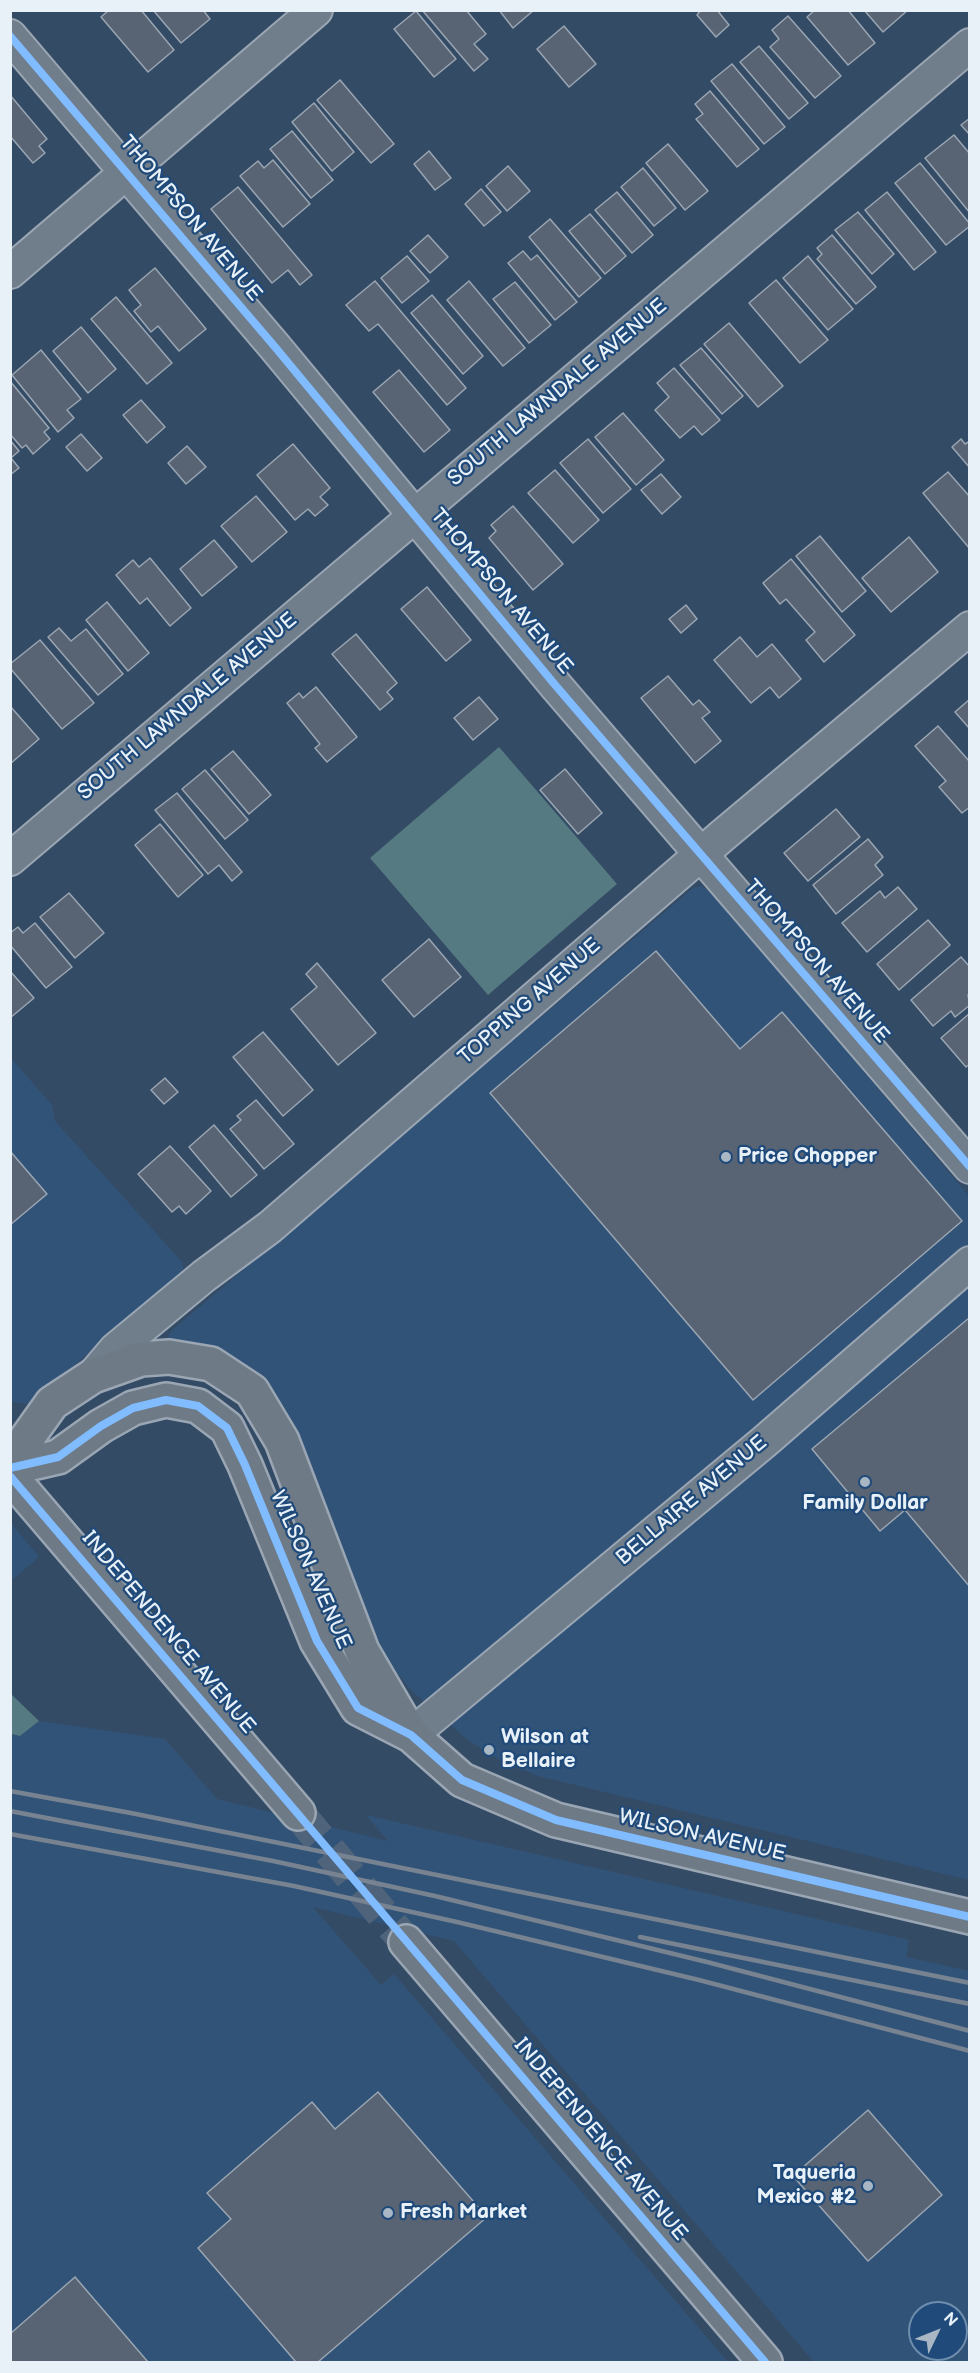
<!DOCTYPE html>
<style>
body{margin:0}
#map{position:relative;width:980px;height:2373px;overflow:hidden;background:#344b65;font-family:"Balsamiq Sans",sans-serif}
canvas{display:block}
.frame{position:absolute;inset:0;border:12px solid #e8f1f8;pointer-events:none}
.north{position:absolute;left:908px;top:2301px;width:60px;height:60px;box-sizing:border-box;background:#1f4a7a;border:2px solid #6f8dac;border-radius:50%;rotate:47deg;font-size:16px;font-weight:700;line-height:24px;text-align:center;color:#e8f1f8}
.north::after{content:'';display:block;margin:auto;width:21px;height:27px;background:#a9b7c5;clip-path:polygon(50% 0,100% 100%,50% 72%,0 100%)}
</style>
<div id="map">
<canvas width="980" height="2373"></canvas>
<div class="frame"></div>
<div class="north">N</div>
</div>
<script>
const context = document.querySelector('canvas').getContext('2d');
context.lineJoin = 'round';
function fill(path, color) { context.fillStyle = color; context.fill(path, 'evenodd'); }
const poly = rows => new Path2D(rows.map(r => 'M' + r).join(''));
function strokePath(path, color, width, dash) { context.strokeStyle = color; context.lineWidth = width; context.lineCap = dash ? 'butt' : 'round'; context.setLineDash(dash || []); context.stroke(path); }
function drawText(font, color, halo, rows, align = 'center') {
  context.font = font + ' "Balsamiq Sans",sans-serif'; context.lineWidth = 4.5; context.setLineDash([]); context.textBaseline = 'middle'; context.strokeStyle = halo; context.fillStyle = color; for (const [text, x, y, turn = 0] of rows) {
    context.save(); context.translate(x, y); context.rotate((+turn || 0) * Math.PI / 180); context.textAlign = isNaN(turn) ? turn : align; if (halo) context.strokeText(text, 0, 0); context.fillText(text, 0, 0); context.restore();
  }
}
fill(poly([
 [701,886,711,891,969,1196,969,1880,538,1776,500,1760,469,1741,413,1692,389,1664,365,1624,296,1432,280,1403,256,1374,235,1358,201,1343,175,1341,168,1338,170,1332,693,888],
 [10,1057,52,1105,55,1121,182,1262,184,1272,29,1404,11,1402],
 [11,1523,39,1557,11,1581,10,1581],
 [39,1721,165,1739,217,1799,388,1841,366,1815,909,1940,906,1957,969,1971,969,2362,814,2362,454,1941,313,1907,381,1985,394,1974,728,2362,11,2362,10,1734,20,1736],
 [920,2313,956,2313,956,2349,920,2349]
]), '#325378');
fill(poly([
 [499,747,617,884,488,995,370,858],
 [10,1693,39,1721,20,1736,11,1734]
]), '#557a82');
const building = poly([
 [109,10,141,10,174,50,148,72,101,17,109,10],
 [153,10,203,10,210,19,181,43,153,10],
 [422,10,466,10,486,34,474,44,488,59,474,71,422,10],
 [499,10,534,10,513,28,499,10],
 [701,10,717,10,729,25,716,37,697,15,701,10],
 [815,10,848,10,875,43,848,65,807,17,815,10],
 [864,10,908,10,883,32,864,10],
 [416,11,456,59,434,77,394,29,416,11],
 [788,16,841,76,815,98,770,47,779,39,772,30,788,16],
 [564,26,596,64,569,87,537,49,564,26],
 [759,46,808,103,789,119,740,62,759,46],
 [732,64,785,127,764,144,711,81,732,64],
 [340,80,394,144,371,163,317,100,340,80],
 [710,91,759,149,737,167,696,119,703,114,695,104,710,91],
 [10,95,47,139,39,146,45,153,33,163,10,136,10,95],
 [314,103,354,152,332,171,292,122,314,103],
 [970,118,970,135,961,125,970,118],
 [292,131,333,180,311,198,270,149,292,131],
 [954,135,970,154,970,213,925,158,954,135],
 [668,144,708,191,685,210,646,163,668,144],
 [429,151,451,178,435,190,414,164,429,151],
 [273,160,310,204,283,227,240,176,258,161,264,168,273,160],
 [920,163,970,224,970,226,946,245,895,183,920,163],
 [508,166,530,191,507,211,486,186,508,166],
 [643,168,676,208,654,226,621,187,643,168],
 [238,187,312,275,300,285,288,270,272,283,211,209,238,187],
 [481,189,501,212,484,226,465,204,481,189],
 [617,192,653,235,632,253,595,210,617,192],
 [887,192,936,252,914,270,865,210,887,192],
 [858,212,894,254,872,274,835,230,858,212],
 [590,214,626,256,605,274,569,231,590,214],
 [550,219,601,278,579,297,529,237,550,219],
 [428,235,448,257,430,273,410,251,428,235],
 [832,235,876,287,856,304,817,259,822,254,817,248,832,235],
 [523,251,531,260,537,255,577,302,555,320,508,263,523,251],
 [407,256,429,281,402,303,381,278,407,256],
 [808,256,853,309,828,330,783,278,808,256],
 [155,268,206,329,179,351,158,326,151,332,134,311,141,305,129,290,155,268],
 [776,280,828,340,800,363,749,303,776,280],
 [375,281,466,388,447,405,378,324,369,331,346,305,375,281],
 [469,281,525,348,503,366,447,300,469,281],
 [515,282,551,325,529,343,493,299,515,282],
 [432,295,483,356,463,374,411,313,432,295],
 [116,297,172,363,147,384,91,319,116,297],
 [729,323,783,386,758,407,704,344,729,323],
 [81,327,116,369,88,393,53,351,81,327],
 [701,348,743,396,722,414,680,365,701,348],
 [41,350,81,399,67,410,74,418,58,432,12,375,41,350],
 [674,368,720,420,702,435,694,426,680,438,655,410,669,397,657,383,674,368],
 [399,370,450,430,424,452,373,392,399,370],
 [10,381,49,428,44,432,50,439,33,454,26,445,22,448,10,434,10,381],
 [141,400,165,427,147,443,123,415,141,400],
 [623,413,664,460,636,485,595,437,623,413],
 [81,434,102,458,87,471,66,447,81,434],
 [588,439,631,489,603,513,560,463,588,439],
 [961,439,965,444,970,441,970,468,952,447,961,439],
 [10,440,19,451,11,458,19,468,10,475,10,440],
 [293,444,330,488,320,497,328,505,315,516,308,509,295,520,257,475,293,444],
 [187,446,206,467,186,484,168,463,187,446],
 [555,470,599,520,573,543,528,493,555,470],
 [948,472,970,497,970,549,923,493,948,472],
 [661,474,681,497,662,514,641,490,661,474],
 [256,496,287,532,252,562,221,526,256,496],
 [513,506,563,564,533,590,489,538,496,531,491,525,513,506],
 [820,536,866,591,842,612,796,556,820,536],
 [909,537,938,572,891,612,862,578,909,537],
 [214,540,237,567,202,596,180,569,214,540],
 [150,558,191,608,170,626,147,598,140,604,116,575,133,560,139,567,150,558],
 [791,559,855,635,824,662,806,640,815,632,786,599,780,604,763,583,791,559],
 [427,587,471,640,446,661,401,609,427,587],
 [107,602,149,653,128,671,86,620,107,602],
 [686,605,697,619,681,633,669,619,686,605],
 [59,628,71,641,86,629,123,674,98,695,48,637,59,628],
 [356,634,397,683,387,692,393,699,380,710,332,654,356,634],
 [740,637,757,657,772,644,801,679,779,698,770,687,751,703,714,660,740,637],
 [40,640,94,703,62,729,10,668,10,664,40,640],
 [668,676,693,705,699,700,710,712,702,718,721,741,695,763,641,698,668,676],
 [316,687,357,737,327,762,315,748,320,744,287,703,299,693,303,698,316,687],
 [479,697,498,719,473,740,454,718,479,697],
 [970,699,970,729,955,712,970,699],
 [10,706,39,739,10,764,10,706],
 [938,726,970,762,970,807,962,813,939,787,946,781,915,746,938,726],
 [233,751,271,795,249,814,211,769,233,751],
 [565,769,602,813,578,834,540,790,565,769],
 [205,770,248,820,225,839,182,789,205,770],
 [177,793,242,872,232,881,219,865,208,874,155,810,177,793],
 [836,809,860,837,808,881,784,853,836,809],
 [160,824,203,875,178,897,135,845,160,824],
 [868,839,883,857,875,865,883,875,836,914,813,885,868,839],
 [898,887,917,909,867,952,842,923,880,891,885,898,898,887],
 [69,893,104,933,75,958,40,917,69,893],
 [928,920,950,945,899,990,877,964,928,920],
 [35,923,72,967,46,988,10,945,10,933,18,927,23,933,35,923],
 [429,939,461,977,414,1017,382,980,429,939],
 [656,951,740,1049,782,1012,962,1221,753,1400,490,1093,656,951],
 [961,957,970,967,970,994,968,995,970,1005,955,1017,951,1011,933,1026,911,1000,961,957],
 [317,963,376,1033,338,1065,291,1009,317,987,306,974,317,963],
 [10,971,34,998,10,1018,10,971],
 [970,1013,970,1064,966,1067,941,1038,970,1013],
 [263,1032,313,1090,283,1116,233,1057,263,1032],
 [165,1078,178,1092,164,1104,151,1090,165,1078],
 [256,1100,294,1144,264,1169,230,1129,241,1120,237,1116,256,1100],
 [214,1125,257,1175,231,1197,189,1147,214,1125],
 [170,1146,211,1191,186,1214,179,1206,172,1212,138,1174,170,1146],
 [10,1151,47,1194,10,1225,10,1151],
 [969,1318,970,1319,970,1587,905,1510,880,1531,812,1449,969,1318],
 [378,2092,487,2217,318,2362,296,2362,198,2248,231,2219,207,2193,312,2102,335,2129,378,2092],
 [868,2110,942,2195,868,2261,793,2176,868,2110],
 [75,2277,148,2362,10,2362,10,2334,75,2277]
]);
fill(building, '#586474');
strokePath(building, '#9aa6b3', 1.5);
strokePath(poly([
 [298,1813,406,1942]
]), '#4f647b', 33, [33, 16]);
const minor = poly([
 [10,36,275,347,556,686,970,1167],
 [10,272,316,10],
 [10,859,970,45],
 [93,1376,116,1349,204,1276,270,1227,722,836,970,628],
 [411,1735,764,1442,970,1263]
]);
const major = poly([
 [10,1462,52,1403,93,1376,141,1359,169,1357,211,1364,252,1391,282,1441,362,1651,411,1735],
 [10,1468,58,1457,101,1426,133,1408,166,1400,198,1406,227,1428,245,1465,317,1641,358,1708,411,1735,462,1780,556,1820,970,1917],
 [10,1476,298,1813],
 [406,1942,765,2362]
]);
strokePath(minor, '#9aa6b3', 36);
strokePath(major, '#9aa6b3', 38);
strokePath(minor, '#707e8c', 32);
strokePath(major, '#6e7a86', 33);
strokePath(poly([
 [10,1791,131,1813,970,1983],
 [10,1811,273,1861,435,1896,707,1962,970,2031],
 [10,1834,294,1886,457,1922,699,1980,970,2051],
 [640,1937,970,2004]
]), '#778390', 4.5);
strokePath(poly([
 [10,36,275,347,556,686,970,1167],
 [10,1468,58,1457,101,1426,133,1408,166,1400,198,1406,227,1428,245,1465,317,1641,358,1708,411,1735,462,1780,556,1820,970,1917],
 [10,1476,765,2362]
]), '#80bcff', 8);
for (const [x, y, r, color] of [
 [726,1157,6,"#a9b7c5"],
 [865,1482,6,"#a9b7c5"],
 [489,1750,6,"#a9b7c5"],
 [868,2186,6,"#a9b7c5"],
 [388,2213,6,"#a9b7c5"]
]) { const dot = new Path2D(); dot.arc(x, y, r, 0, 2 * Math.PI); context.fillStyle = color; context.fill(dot); strokePath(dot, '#1f4a7a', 2); }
drawText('21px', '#e8f1f8', '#1f4a7a', [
 ["THOMPSON AVENUE",190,219,50],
 ["SOUTH LAWNDALE AVENUE",558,393,-40],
 ["THOMPSON AVENUE",501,592,50],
 ["SOUTH LAWNDALE AVENUE",188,707,-40],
 ["THOMPSON AVENUE",816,962,49],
 ["TOPPING AVENUE",530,1002,-41],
 ["BELLAIRE AVENUE",692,1501,-40],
 ["WILSON AVENUE",310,1570,66],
 ["INDEPENDENCE AVENUE",168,1633,50],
 ["WILSON AVENUE",702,1836,13],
 ["INDEPENDENCE AVENUE",600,2140,50]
]);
drawText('bold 21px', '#e8f1f8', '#1f4a7a', [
 ["Price Chopper",738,1157],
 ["Family Dollar",865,1504,"center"],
 ["Wilson at",501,1738],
 ["Bellaire",501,1762],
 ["Taqueria",856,2174,"right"],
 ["Mexico #2",856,2198,"right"],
 ["Fresh Market",400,2213]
], 'left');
</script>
